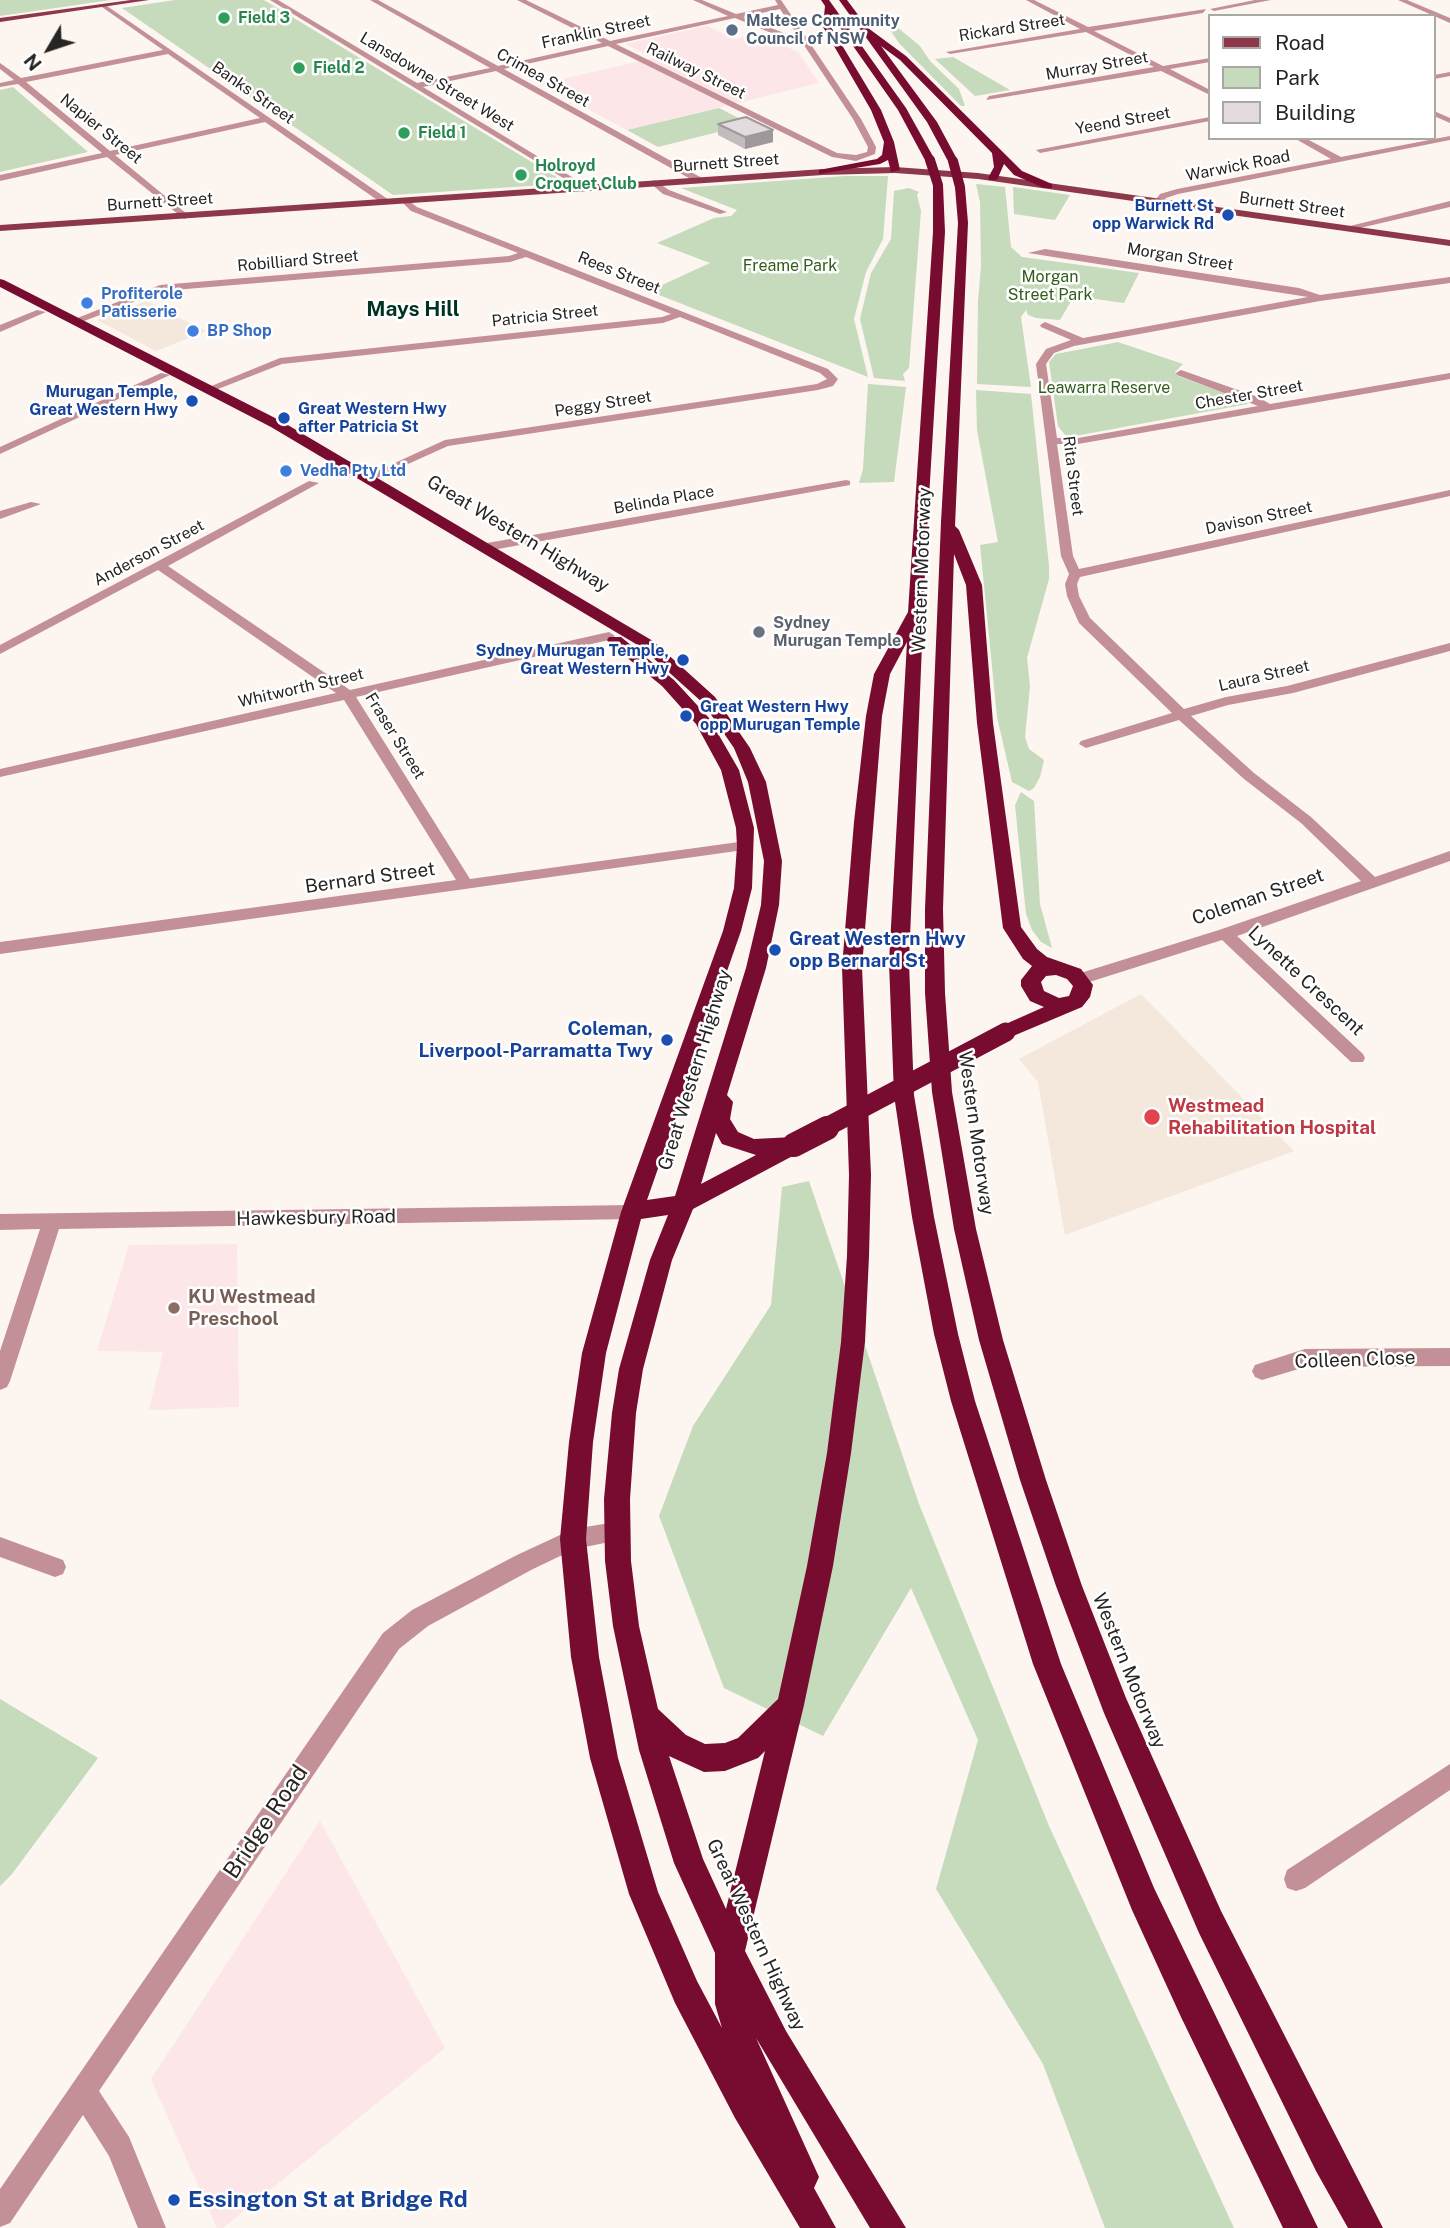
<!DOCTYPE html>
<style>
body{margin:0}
#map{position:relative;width:1450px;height:2228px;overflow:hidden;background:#fcf5f0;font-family:"Public Sans",sans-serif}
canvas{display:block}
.legend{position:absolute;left:1208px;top:14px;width:228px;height:126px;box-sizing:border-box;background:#fff;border:2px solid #a9a8a7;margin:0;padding:9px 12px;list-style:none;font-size:21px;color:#272523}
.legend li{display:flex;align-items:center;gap:14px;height:35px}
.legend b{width:35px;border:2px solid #a9a8a7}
.north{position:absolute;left:14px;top:14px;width:70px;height:70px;-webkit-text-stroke:5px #fff;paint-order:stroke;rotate:231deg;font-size:19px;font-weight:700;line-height:28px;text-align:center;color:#272523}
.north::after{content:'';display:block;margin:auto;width:24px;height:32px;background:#272523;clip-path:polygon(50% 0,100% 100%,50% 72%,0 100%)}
</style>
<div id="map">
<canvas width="1450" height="2228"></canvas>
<ul class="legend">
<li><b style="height:9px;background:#8d374a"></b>Road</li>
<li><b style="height:19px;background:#c5dbbc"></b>Park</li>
<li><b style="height:19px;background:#e3dbde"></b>Building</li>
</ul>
<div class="north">N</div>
</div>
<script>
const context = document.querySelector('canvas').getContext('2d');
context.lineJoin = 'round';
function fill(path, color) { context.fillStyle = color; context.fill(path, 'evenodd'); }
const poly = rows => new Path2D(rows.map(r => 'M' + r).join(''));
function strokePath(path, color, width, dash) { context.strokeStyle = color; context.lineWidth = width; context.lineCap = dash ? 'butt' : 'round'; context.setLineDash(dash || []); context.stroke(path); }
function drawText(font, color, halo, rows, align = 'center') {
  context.font = font + ' "Public Sans",sans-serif'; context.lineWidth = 5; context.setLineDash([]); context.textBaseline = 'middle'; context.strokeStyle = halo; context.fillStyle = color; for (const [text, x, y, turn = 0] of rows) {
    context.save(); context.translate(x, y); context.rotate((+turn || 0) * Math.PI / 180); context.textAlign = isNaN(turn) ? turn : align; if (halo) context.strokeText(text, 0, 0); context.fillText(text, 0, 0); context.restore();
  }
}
fill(poly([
 [147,301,183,320,206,331,156,351,97,320],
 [1141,994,1294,1151,1065,1235,1038,1082,1019,1059]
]), '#f4e7dc');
fill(poly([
 [707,26,735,39,757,34,798,52,819,83,627,130,541,84,653,58,626,44],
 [237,1244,239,1407,149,1410,163,1352,97,1351,129,1245],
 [320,1821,445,2048,223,2228,217,2228,151,2079]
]), '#fce6e8');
fill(poly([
 [0,0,111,0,0,16],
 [175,0,264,0,563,181,559,184,393,195,122,8],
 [881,17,885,17,920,46,930,61,959,89,965,106,961,106,899,43],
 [953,57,1010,90,975,96,935,59],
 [13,87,88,152,0,172,0,90],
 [719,108,750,124,658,147,627,130],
 [845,176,888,176,883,239,866,272,854,319,868,377,649,291,710,263,657,243,714,218,731,216,737,210,681,188],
 [976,184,1005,187,1011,247,1022,257,1139,273,1124,303,1074,296,1060,320,1036,318,1028,315,1026,310,1021,317,1031,387,977,384,978,301,981,266,980,202],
 [1013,187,1070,195,1055,220,1014,214],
 [909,188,919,192,917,195,921,211,909,368,903,374,905,381,874,378,860,319,871,273,891,239,894,191],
 [1118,342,1183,364,1175,372,1178,376,1246,401,1248,404,1075,436,1065,435,1058,426,1049,362,1056,354],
 [868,384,906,387,894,482,859,483,863,469],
 [976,390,1031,394,1049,566,1049,579,1027,658,1030,686,1025,737,1029,749,1044,760,1040,777,1034,788,1029,791,1012,782,997,717,980,545,998,542,977,430],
 [1021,792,1034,801,1040,904,1052,948,1041,942,1032,930,1026,914,1015,805],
 [809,1181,919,1504,1049,1826,1234,2228,1105,2228,1043,2064,936,1889,978,1740,911,1588,823,1736,724,1688,659,1516,693,1426,771,1305,782,1187],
 [0,1699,98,1758,12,1874,0,1886]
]), '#c5dbbc');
fill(poly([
 [270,0,278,0,417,83,490,68,370,0,378,0,498,66,602,43,517,0,526,0,610,41,728,16,693,0,702,0,736,14,778,5,775,0,781,0,861,119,876,147,875,154,856,161,832,157,608,46,504,69,702,178,702,182,696,182,496,71,423,87,590,188,583,190,270,0],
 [780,9,853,119,868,147,867,152,856,155,837,153,616,44,735,18,786,39,789,35,743,17,780,9],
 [1026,0,1034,0,1088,27,1206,9,1203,13,1094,31,1163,66,1210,58,1210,62,1170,69,1210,90,1210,95,1161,71,986,100,989,96,1154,67,1086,32,950,54,946,52,1080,29,1026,0],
 [1255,0,1271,0,1214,11,1210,9,1255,0],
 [1398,0,1407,0,1450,18,1450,23,1398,0],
 [104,4,389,200,389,204,383,204,265,122,115,155,187,214,187,218,184,219,107,157,0,181,0,175,102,153,18,84,0,87,0,83,14,80,0,69,0,63,21,78,163,50,102,7,104,4],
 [168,54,260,118,110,151,26,82,168,54],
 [1450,72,1450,76,1434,79,1434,75,1450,72],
 [1434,111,1450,118,1450,123,1434,116,1434,111],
 [1210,117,1210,121,1040,153,1036,150,1210,117],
 [1450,136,1450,140,1178,194,1166,198,1158,205,1154,202,1160,194,1177,189,1331,159,1294,138,1305,138,1341,157,1450,136],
 [654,180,669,190,727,212,720,214,663,194,650,183,654,180],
 [405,198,417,207,828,369,838,379,833,386,818,390,448,446,368,482,364,481,364,477,445,440,817,384,827,379,820,373,680,317,663,323,282,364,213,391,204,389,280,358,662,317,671,314,526,257,510,262,162,291,79,323,70,321,160,285,509,256,518,253,411,211,401,201,405,198],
 [1450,201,1450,207,1347,231,1342,228,1450,201],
 [1045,249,1299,288,1320,295,1450,277,1450,283,1320,301,1074,346,1054,353,1046,364,1057,438,1078,438,1258,406,1177,375,1176,373,1181,370,1258,397,1270,404,1450,373,1450,379,1078,444,1057,444,1073,556,1079,569,1450,490,1450,496,1080,577,1077,584,1079,596,1090,618,1184,709,1226,697,1287,686,1450,643,1450,651,1293,693,1228,705,1191,716,1254,773,1311,817,1375,877,1450,851,1450,861,1237,936,1363,1054,1365,1058,1363,1062,1351,1062,1222,940,1080,985,1072,979,1074,975,1219,930,1361,881,1301,823,1244,779,1179,720,1086,748,1079,744,1081,741,1172,713,1079,623,1067,596,1065,584,1069,574,1061,556,1036,364,1046,349,1071,340,1041,327,1040,325,1045,322,1083,338,1308,297,1028,253,1045,249],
 [37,310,46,312,0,332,0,325,37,310],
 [161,373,170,375,0,454,0,447,161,373],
 [846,480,850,481,850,485,487,551,481,547,487,543,846,480],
 [309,481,319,483,168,566,350,690,609,632,615,636,609,640,356,697,470,879,746,841,751,843,753,846,751,849,0,954,0,942,456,880,344,700,0,777,0,769,336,693,158,570,0,654,0,645,309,481],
 [31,502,41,504,0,519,0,511,31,502],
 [632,1205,639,1207,641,1212,639,1217,632,1219,59,1229,10,1381,7,1387,0,1390,0,1351,40,1229,0,1230,0,1214,632,1205],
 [1450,1348,1450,1366,1305,1367,1262,1380,1255,1377,1252,1371,1255,1365,1305,1349,1450,1348],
 [616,1522,624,1525,627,1532,624,1539,575,1549,533,1569,428,1626,399,1649,99,2091,129,2137,166,2228,138,2228,109,2156,83,2115,10,2223,0,2227,0,2189,383,1633,412,1610,517,1555,573,1529,616,1522],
 [0,1537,63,1560,66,1567,63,1574,55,1577,0,1557,0,1537],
 [1450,1764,1450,1790,1305,1888,1296,1891,1287,1888,1284,1879,1287,1870,1450,1764]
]), '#c39097');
fill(poly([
 [131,0,149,0,0,22,0,18,131,0],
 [895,167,978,173,1450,240,1450,246,978,179,895,173,823,175,0,231,0,225,823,169,895,167]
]), '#8d374a');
fill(poly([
 [821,0,829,0,906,108,935,160,934,162,926,162,898,110,832,16,831,27,881,110,894,142,900,170,891,172,888,160,880,164,819,174,819,170,877,159,882,155,884,142,871,110,823,27,825,6,821,0],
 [839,0,847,0,868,28,906,56,1022,171,1052,184,1052,188,1044,188,1014,175,1004,164,997,180,989,180,988,178,994,167,992,153,900,60,881,46,937,122,958,161,949,163,927,122,839,0],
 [938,182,943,185,945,232,926,547,909,962,914,1095,934,1217,958,1334,975,1401,1061,1664,1154,1888,1318,2228,1283,2228,1181,2017,1132,1910,1033,1664,951,1401,934,1334,912,1217,894,1095,889,962,907,642,890,674,882,716,862,967,871,1175,869,1256,865,1342,851,1453,833,1566,804,1705,745,1951,786,2031,906,2228,870,2228,756,2038,819,2177,814,2188,836,2228,800,2228,735,2118,675,2003,629,1894,590,1758,571,1657,560,1539,569,1442,582,1353,621,1212,723,931,734,888,737,846,736,828,721,770,696,724,662,686,609,643,607,640,609,637,621,637,674,680,709,718,739,770,754,828,752,888,741,931,647,1200,675,1196,746,968,761,905,764,861,748,782,734,748,703,703,641,647,271,427,0,287,0,279,4,280,281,421,653,641,715,697,750,748,766,782,782,861,779,905,766,968,727,1095,733,1102,730,1119,738,1132,754,1139,794,1137,802,1139,805,1145,802,1151,693,1209,672,1260,643,1369,636,1413,630,1499,631,1561,639,1626,658,1709,686,1735,705,1744,725,1743,738,1738,778,1699,807,1566,827,1453,841,1342,847,1256,849,1175,842,967,854,822,866,716,874,674,908,612,933,232,933,185,938,182],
 [716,1133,722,1144,756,1155,701,1184,716,1133],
 [668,1215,650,1260,619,1369,612,1413,604,1499,605,1561,613,1626,639,1750,674,1863,715,1953,715,2004,722,2028,697,1981,658,1892,618,1758,599,1657,586,1539,593,1442,606,1353,641,1219,668,1215],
 [765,1751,726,1909,703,1859,669,1756,704,1772,725,1771,758,1758,765,1751],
 [960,184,965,187,968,223,955,526,959,530,982,585,993,723,1021,927,1037,949,1047,957,1081,969,1093,985,1090,997,1082,1007,1006,1039,999,1037,996,1032,999,1027,1044,1007,1030,1001,1021,986,1021,980,1032,966,1023,959,1003,928,977,723,966,585,954,554,943,909,945,993,952,1092,976,1229,1003,1340,1046,1480,1082,1586,1126,1698,1221,1911,1383,2228,1348,2228,1316,2171,1199,1933,1104,1713,1056,1586,1020,1480,979,1340,954,1229,932,1092,925,993,925,909,941,522,958,223,955,187,960,184],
 [1056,975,1067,979,1073,986,1069,996,1059,998,1044,991,1041,982,1046,976,1056,975]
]), '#770c30');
strokePath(poly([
 [930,160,938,185],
 [953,161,960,187]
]), '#770c30', 10);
strokePath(poly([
 [823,1129,1006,1032]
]), '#770c30', 19);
strokePath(poly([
 [794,1145,827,1128]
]), '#770c30', 24);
fill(poly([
 [718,124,773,130,773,142,745,149,718,135]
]), '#c3bcbf');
fill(poly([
 [773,130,773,142,745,149,745,137]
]), '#9f999b');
const building = poly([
 [746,117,773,130,745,137,718,124,746,117]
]);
fill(building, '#e3dbde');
strokePath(building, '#9f999b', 2);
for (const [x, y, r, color] of [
 [224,18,7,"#2e9e5b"],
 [732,30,7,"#5c6f8a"],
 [299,68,7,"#2e9e5b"],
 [404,133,7,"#2e9e5b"],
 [521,175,7,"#2e9e5b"],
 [1228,215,7,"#1a4fb4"],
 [87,303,7,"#3f7fe0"],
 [193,331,7,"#3f7fe0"],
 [192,401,7,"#1a4fb4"],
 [284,418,7,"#1a4fb4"],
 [286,471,7,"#3f7fe0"],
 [759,632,7,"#6b7280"],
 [683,660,7,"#1a4fb4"],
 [686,716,7,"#1a4fb4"],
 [775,950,7,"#1a4fb4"],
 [667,1040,7,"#1a4fb4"],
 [1152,1117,9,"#e0444e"],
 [174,1308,7,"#8d6e63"],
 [174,2200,7,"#1a4fb4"]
]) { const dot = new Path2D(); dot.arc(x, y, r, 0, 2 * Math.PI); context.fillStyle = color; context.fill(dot); strokePath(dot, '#fff', 2.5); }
drawText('bold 16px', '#27864d', '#fff', [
 ["Field 3",238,18],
 ["Field 2",313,68],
 ["Field 1",418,133],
 ["Holroyd",535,166],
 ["Croquet Club",535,184]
], 'left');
drawText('bold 16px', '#4e5e75', '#fff', [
 ["Maltese Community",746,21],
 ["Council of NSW",746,39]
], 'left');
drawText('16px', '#272523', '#fff', [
 ["Rickard Street",1012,28,-9],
 ["Franklin Street",596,32,-12],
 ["Murray Street",1097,66,-10],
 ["Railway Street",696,71,26],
 ["Crimea Street",543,78,29],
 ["Lansdowne Street West",437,82,31],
 ["Banks Street",253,93,35],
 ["Yeend Street",1123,121,-10],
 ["Napier Street",101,129,39],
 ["Burnett Street",726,163,-4],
 ["Warwick Road",1238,166,-11],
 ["Burnett Street",160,202,-4],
 ["Burnett Street",1292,205,8],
 ["Morgan Street",1180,257,9],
 ["Robilliard Street",298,261,-5],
 ["Rees Street",619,273,22],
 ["Patricia Street",545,316,-6],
 ["Chester Street",1249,395,-10],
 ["Peggy Street",603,404,-9],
 ["Rita Street",1073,476,83],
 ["Belinda Place",664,500,-10],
 ["Davison Street",1259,518,-12],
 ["Anderson Street",149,553,-28],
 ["Laura Street",1264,676,-13],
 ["Whitworth Street",301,688,-13],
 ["Fraser Street",395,736,58]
]);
drawText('bold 16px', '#164399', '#fff', [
 ["Burnett St",1214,206],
 ["opp Warwick Rd",1214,224],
 ["Murugan Temple,",178,392],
 ["Great Western Hwy",178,410],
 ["Great Western Hwy",298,409,"left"],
 ["after Patricia St",298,427,"left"],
 ["Sydney Murugan Temple,",669,651],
 ["Great Western Hwy",669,669],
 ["Great Western Hwy",700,707,"left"],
 ["opp Murugan Temple",700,725,"left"]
], 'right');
drawText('16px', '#315d1b', '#fff', [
 ["Freame Park",790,266],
 ["Morgan",1050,277],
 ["Street Park",1050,295],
 ["Leawarra Reserve",1104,388]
]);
drawText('bold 16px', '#366cbe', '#fff', [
 ["Profiterole",101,294],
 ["Patisserie",101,312],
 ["BP Shop",207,331],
 ["Vedha Pty Ltd",300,471]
], 'left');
drawText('bold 16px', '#5b616d', '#fff', [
 ["Sydney",773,623],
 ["Murugan Temple",773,641]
], 'left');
drawText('19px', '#272523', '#fff', [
 ["Great Western Highway",518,534,31],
 ["Western Motorway",922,570,-88],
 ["Bernard Street",370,878,-8],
 ["Coleman Street",1258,897,-19],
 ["Lynette Crescent",1306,981,43],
 ["Great Western Highway",695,1070,-73],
 ["Western Motorway",976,1133,82],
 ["Hawkesbury Road",316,1218,-1],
 ["Colleen Close",1355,1360,-2],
 ["Western Motorway",1129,1671,68],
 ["Great Western Highway",756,1935,65]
]);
drawText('bold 19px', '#164399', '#fff', [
 ["Great Western Hwy",789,939],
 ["opp Bernard St",789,961],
 ["Coleman,",653,1029,"right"],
 ["Liverpool-Parramatta Twy",653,1051,"right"]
], 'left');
drawText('bold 19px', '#be3a42', '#fff', [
 ["Westmead",1168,1106],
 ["Rehabilitation Hospital",1168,1128]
], 'left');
drawText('bold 19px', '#785e54', '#fff', [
 ["KU Westmead",188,1297],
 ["Preschool",188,1319]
], 'left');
drawText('bold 21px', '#003323', '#fff', [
 ["Mays Hill",413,310]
]);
drawText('23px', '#272523', '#fff', [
 ["Bridge Road",266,1822,-56]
]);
drawText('bold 23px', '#164399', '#fff', [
 ["Essington St at Bridge Rd",188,2200]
], 'left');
</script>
